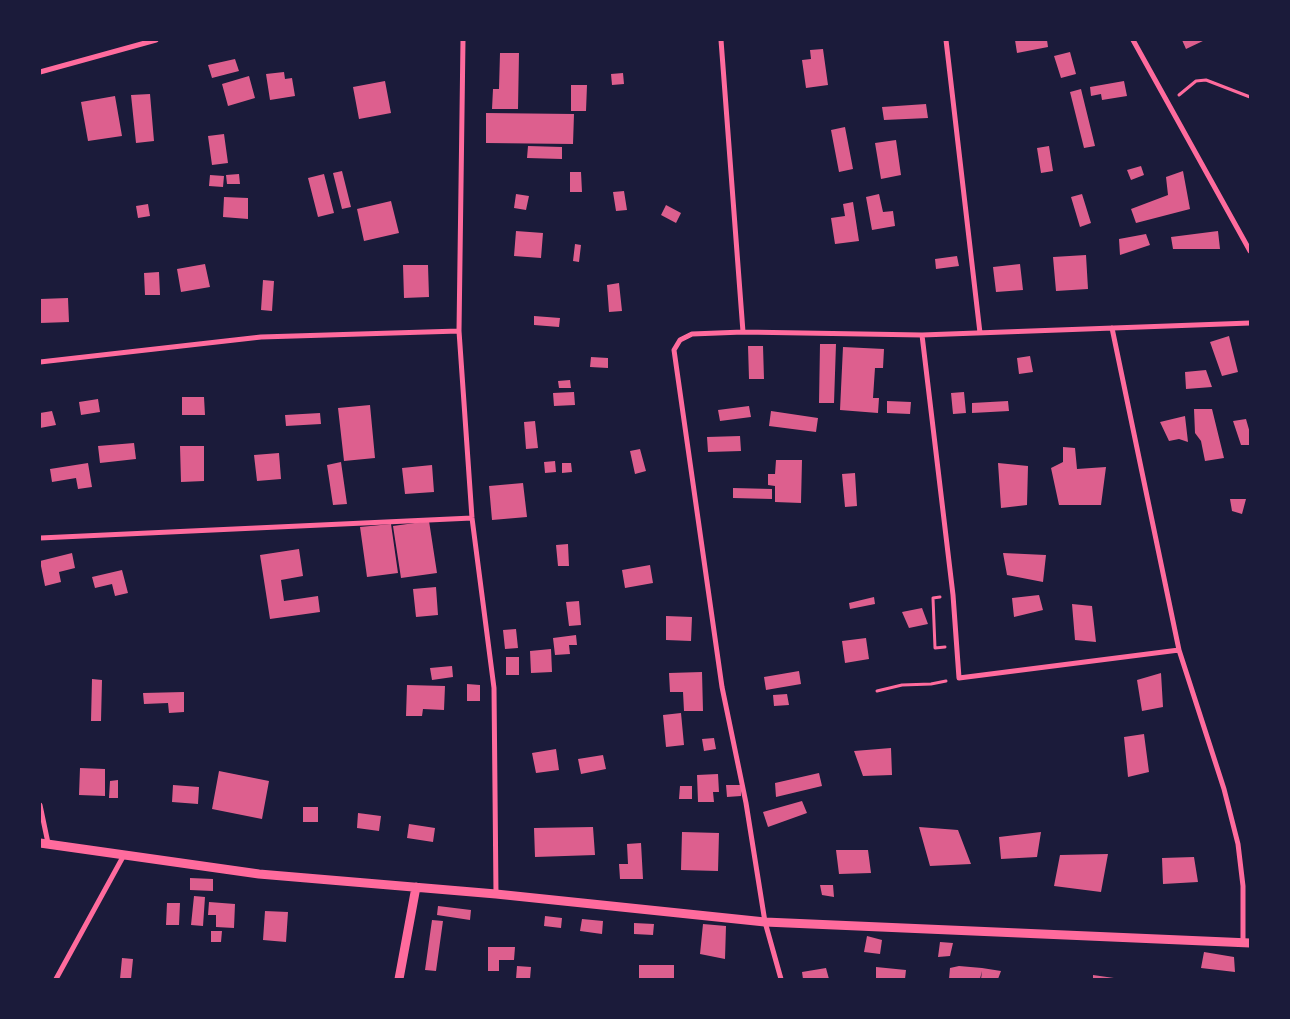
<!DOCTYPE html>
<style>
body{margin:0}
#map{position:relative;width:1290px;height:1019px;overflow:hidden;background:#1b1b3a;font-family:"Fira Sans",sans-serif}
canvas{display:block}
.frame{position:absolute;inset:0;border:41px solid #1b1b3a;pointer-events:none}
</style>
<div id="map">
<canvas width="1290" height="1019"></canvas>
<div class="frame"></div>
</div>
<script>
const context = document.querySelector('canvas').getContext('2d');
context.lineJoin = 'round';
function fill(path, color) { context.fillStyle = color; context.fill(path, 'evenodd'); }
const poly = rows => new Path2D(rows.map(r => 'M' + r).join(''));
function strokePath(path, color, width, dash) { context.strokeStyle = color; context.lineWidth = width; context.lineCap = dash ? 'butt' : 'round'; context.setLineDash(dash || []); context.stroke(path); }
fill(poly([
 [1015,40,1047,40,1048,47,1017,53],
 [1182,40,1205,40,1186,49],
 [823,49,828,85,806,88,802,60,811,59,810,50],
 [1070,52,1076,74,1061,78,1054,56],
 [500,53,519,53,518,109,492,109,493,89,499,89],
 [235,59,239,71,212,78,208,65],
 [284,72,285,79,292,78,295,96,270,100,266,74],
 [623,73,624,84,612,85,611,74],
 [249,76,255,98,228,106,222,84],
 [385,81,391,113,359,119,353,87],
 [1124,81,1127,96,1102,100,1101,94,1091,96,1090,87],
 [571,85,587,85,586,111,571,111],
 [1081,89,1095,146,1084,148,1070,92],
 [150,94,154,141,136,143,131,95],
 [115,96,122,136,88,141,81,102],
 [926,104,928,118,884,120,882,107],
 [486,113,574,114,573,144,486,143],
 [845,127,853,169,839,172,831,130],
 [224,134,228,163,212,165,208,136],
 [896,140,901,175,881,179,875,143],
 [528,146,562,147,562,159,527,158],
 [1049,146,1053,171,1041,173,1037,148],
 [1141,166,1144,175,1131,180,1127,170],
 [342,171,351,207,342,209,333,173],
 [1183,171,1190,209,1136,223,1131,209,1168,195,1166,177],
 [570,172,581,172,582,192,570,192],
 [239,174,240,184,227,184,226,175],
 [324,174,334,213,318,217,308,178],
 [210,175,224,176,223,187,209,186],
 [624,191,627,210,616,211,613,192],
 [516,194,529,196,526,210,514,208],
 [879,194,883,212,893,211,895,226,872,230,866,197],
 [1082,194,1091,223,1080,227,1071,197],
 [224,197,248,198,248,219,223,217],
 [391,201,399,233,364,241,357,209],
 [853,202,859,241,835,244,831,218,845,216,843,204],
 [148,204,150,216,138,218,136,206],
 [666,205,681,213,676,223,661,215],
 [516,231,543,233,541,258,514,256],
 [1218,231,1220,249,1173,249,1171,237],
 [1146,234,1150,245,1120,255,1119,239],
 [575,244,581,245,579,262,573,261],
 [1086,255,1088,289,1056,291,1053,257],
 [957,256,959,266,936,269,935,259],
 [205,264,210,287,181,292,177,269],
 [1020,264,1023,290,996,292,993,267],
 [403,265,428,265,429,297,404,298],
 [159,272,160,295,145,295,144,273],
 [263,280,274,281,272,311,261,310],
 [619,283,622,311,609,312,607,285],
 [68,298,69,322,40,323,40,299],
 [534,316,560,318,559,327,534,325],
 [1229,336,1238,372,1222,376,1210,342],
 [820,344,836,344,834,403,819,403],
 [748,346,763,346,764,379,749,379],
 [843,347,884,349,883,368,875,368,873,398,879,398,878,413,840,410],
 [1030,356,1033,372,1019,374,1017,358],
 [591,357,608,358,608,368,590,367],
 [1206,370,1212,387,1186,389,1185,372],
 [570,380,571,388,559,388,558,381],
 [574,392,575,405,554,406,553,393],
 [964,392,966,413,953,414,951,393],
 [182,397,204,397,205,415,182,415],
 [98,399,100,412,81,415,79,402],
 [887,401,911,402,910,414,887,413],
 [1008,401,1009,411,972,413,972,403],
 [370,405,375,458,344,461,338,408],
 [749,406,751,417,720,421,718,410],
 [1194,409,1212,409,1224,458,1205,461,1201,441,1195,433],
 [52,411,56,425,40,428,40,413],
 [771,411,818,418,816,432,769,426],
 [320,413,321,424,286,426,285,415],
 [1185,416,1188,442,1179,439,1169,441,1160,422],
 [1246,419,1250,433,1250,445,1241,445,1233,421],
 [535,421,538,448,526,449,524,422],
 [740,436,741,451,708,452,707,437],
 [134,443,136,459,100,463,98,446],
 [180,446,204,446,204,481,181,482],
 [1063,447,1075,448,1077,469,1106,467,1101,505,1059,505,1051,468,1063,462],
 [640,449,646,471,635,474,630,451],
 [279,453,281,479,257,481,254,455],
 [776,460,802,460,801,503,775,502,775,486,768,485,768,474,775,474],
 [555,461,556,472,545,473,544,462],
 [341,462,347,504,333,505,327,465],
 [88,463,92,487,78,489,76,478,52,482,50,469],
 [562,463,571,463,572,472,562,473],
 [998,463,1028,466,1027,505,1001,508],
 [432,465,434,492,405,494,402,468],
 [855,473,857,506,845,507,842,474],
 [523,483,527,517,492,520,489,486],
 [733,488,772,489,772,499,733,498],
 [1230,499,1246,499,1242,514,1232,511],
 [429,521,437,573,401,578,393,526],
 [391,524,398,573,367,577,360,527],
 [568,544,569,566,558,566,556,545],
 [299,549,303,576,281,580,284,601,318,596,320,612,270,619,260,555],
 [72,553,75,568,59,572,61,582,45,586,40,561],
 [1003,553,1046,555,1043,582,1007,575],
 [650,565,653,583,625,588,622,570],
 [122,570,128,593,115,596,112,584,95,588,92,577],
 [436,587,438,615,416,617,413,589],
 [1039,595,1043,610,1014,617,1012,598],
 [874,597,875,604,850,609,849,603],
 [579,601,581,625,569,626,566,602],
 [1072,604,1092,606,1096,642,1075,640],
 [922,608,928,624,909,628,902,612],
 [666,616,692,617,691,641,666,640],
 [516,629,518,648,505,649,503,630],
 [576,635,577,645,569,645,570,654,555,655,553,638],
 [866,638,869,659,845,663,842,641],
 [551,649,552,672,531,673,530,651],
 [506,657,519,657,519,675,506,675],
 [452,666,453,677,432,680,430,668],
 [799,671,801,684,766,690,764,677],
 [702,672,703,711,684,711,683,692,670,692,669,673],
 [1161,673,1163,707,1142,711,1137,680],
 [92,679,102,680,101,721,91,721],
 [467,684,480,685,480,701,467,701],
 [407,685,445,686,444,710,423,709,422,716,406,716],
 [184,692,184,712,169,713,168,703,144,704,143,693],
 [787,694,789,705,774,706,773,695],
 [681,713,684,745,666,747,663,715],
 [1144,734,1149,772,1128,777,1124,737],
 [714,738,716,749,704,751,702,739],
 [891,748,892,775,863,776,854,751],
 [556,749,559,770,536,773,532,753],
 [603,755,606,769,581,774,578,759],
 [80,768,105,769,105,796,79,795],
 [219,771,269,781,262,819,212,809],
 [819,773,822,786,776,797,775,783],
 [718,774,719,792,713,792,714,802,698,802,697,775],
 [118,780,118,798,109,798,110,781],
 [173,785,199,787,198,804,172,802],
 [726,785,741,785,741,796,727,797],
 [680,786,692,786,692,799,679,799],
 [802,801,807,813,768,827,763,812],
 [303,807,318,807,318,822,303,822],
 [358,813,381,816,379,831,357,828],
 [409,824,435,828,433,842,407,838],
 [593,827,595,855,535,857,534,828],
 [919,827,958,830,971,864,930,866],
 [682,832,719,833,718,871,681,870],
 [1041,832,1037,857,1001,859,999,837],
 [641,843,643,879,620,879,619,864,628,864,627,844],
 [836,850,868,850,871,873,839,874],
 [1108,854,1101,892,1054,886,1060,855],
 [1194,857,1198,882,1163,884,1162,858],
 [190,878,213,879,213,891,190,890],
 [820,885,833,885,834,897,822,895],
 [194,896,205,897,203,926,191,925],
 [209,902,235,904,234,928,216,927,216,915,208,915],
 [167,903,180,903,179,925,166,925],
 [438,906,471,910,470,920,437,915],
 [265,911,288,912,286,942,263,940],
 [545,916,562,918,561,928,544,926],
 [582,919,603,921,602,934,580,931],
 [432,920,443,921,436,971,425,970],
 [634,923,654,924,653,935,634,934],
 [703,924,726,926,725,959,700,954],
 [211,931,222,931,221,942,211,942],
 [867,936,882,940,880,954,864,952],
 [940,942,953,943,950,956,938,957],
 [488,947,515,947,514,960,499,960,499,971,488,971],
 [1204,952,1234,957,1235,972,1201,968],
 [122,958,133,959,131,979,120,979],
 [639,965,674,965,674,979,639,979],
 [517,966,531,967,530,979,516,979],
 [959,966,982,968,1001,971,998,979,981,979,982,971,980,979,949,979,950,968],
 [876,967,906,970,905,979,876,979],
 [826,968,829,979,803,979,802,972],
 [1093,975,1114,978,1114,979,1093,979]
]), '#dd5f8e');
strokePath(poly([
 [1179,95,1196,81,1206,80,1250,97],
 [940,597,933,598,935,648,945,647],
 [877,691,902,685,931,684,946,681]
]), '#ff6b9d', 3);
strokePath(poly([
 [463,40,459,331,472,518,494,688,496,894],
 [721,40,743,332],
 [946,40,980,333],
 [1133,40,1250,251],
 [40,72,156,40],
 [1112,328,1179,650,1224,789,1238,844,1243,886,1243,942],
 [922,335,953,595,959,678,1179,650],
 [40,362,261,337,459,331],
 [40,538,472,518],
 [40,805,48,843],
 [56,979,124,855],
 [781,979,765,922,746,803,722,687,674,350,680,340,692,334,743,332,922,335,1250,323]
]), '#ff6b9d', 5);
strokePath(poly([
 [40,843,259,874,496,894,765,922,1250,943],
 [399,979,416,887]
]), '#ff6b9d', 9);
</script>
